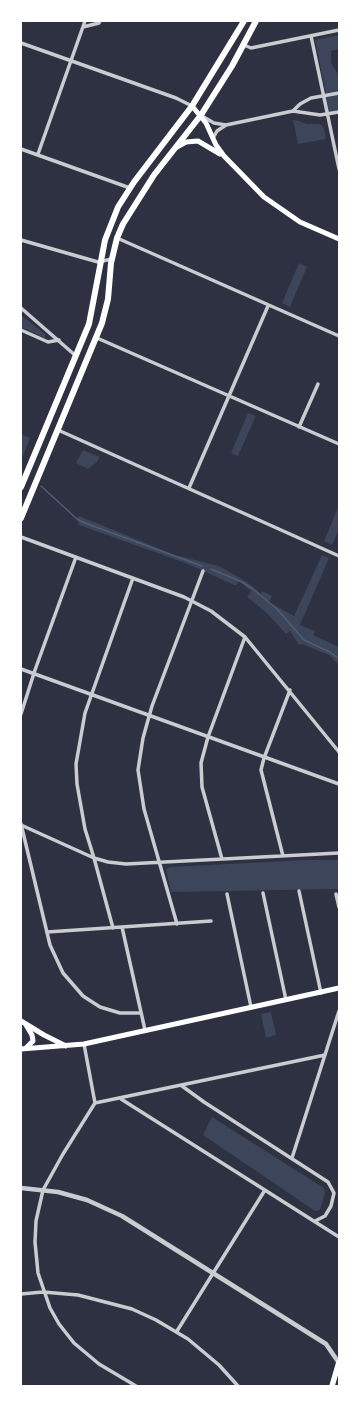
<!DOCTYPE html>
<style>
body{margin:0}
#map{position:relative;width:360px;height:1407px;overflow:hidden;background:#2d3142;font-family:"Space Grotesk",sans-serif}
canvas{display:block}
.frame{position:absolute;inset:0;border:22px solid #fff;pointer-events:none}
</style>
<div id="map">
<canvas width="360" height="1407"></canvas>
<div class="frame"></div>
</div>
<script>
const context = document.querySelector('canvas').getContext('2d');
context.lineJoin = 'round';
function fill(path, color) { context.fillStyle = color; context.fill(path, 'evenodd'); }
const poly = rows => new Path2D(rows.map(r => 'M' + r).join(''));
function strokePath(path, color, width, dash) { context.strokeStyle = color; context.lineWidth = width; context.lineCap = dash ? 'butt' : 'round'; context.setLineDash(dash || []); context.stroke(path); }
fill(poly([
 [339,35,339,49,331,51,331,63,339,76,339,91,326,93,315,40],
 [339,93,339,112,329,114,324,96],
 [293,120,299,121,307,124,320,124,324,128,326,139,298,144],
 [299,263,307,267,290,307,282,303],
 [21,315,45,334,45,338,21,327],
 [248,413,256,416,238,456,231,453],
 [21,434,30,438,21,461],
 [83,450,100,457,96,463,88,469,76,463],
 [339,505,339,529,332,545,324,541],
 [79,516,175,555,219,566,247,582,261,594,262,591,272,596,269,602,294,616,322,555,329,558,300,625,315,631,313,635,339,647,339,665,329,655,302,644,299,645,290,631,286,634,267,613,247,597,251,591,239,581,236,585,234,585,188,564,79,525,77,519],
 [306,860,339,860,339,889,171,892,166,869,170,867],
 [271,1012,276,1035,266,1038,261,1014],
 [212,1117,324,1188,325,1193,320,1210,315,1211,203,1135]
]), '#3c4559');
strokePath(poly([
 [41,486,77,519,85,523,202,566],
 [211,569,242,582,253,589,277,609,304,640,330,652,339,659]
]), '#4f5d75', 1.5);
strokePath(poly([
 [83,27,99,23,100,21],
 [311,36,339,169],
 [21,43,176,98,192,106],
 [244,45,251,48,339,30],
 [293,111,300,104,311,98,339,93],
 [202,116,214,123,226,125],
 [213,138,217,131,226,125,293,111,320,115,339,112],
 [21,149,130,188],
 [38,154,85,21],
 [117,238,339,336],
 [21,240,98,262,112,259],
 [21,308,76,356],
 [21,330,48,342,59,340],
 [97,338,339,444],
 [299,427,318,384],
 [58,430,339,556],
 [189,488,268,306],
 [21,537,184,597,211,611,245,637,339,752],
 [21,669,339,784],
 [21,714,35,670,76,557],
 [21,824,50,945,63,973,83,996,100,1007,120,1013,140,1013],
 [21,825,94,858,108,862,126,864,339,853],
 [283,856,261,770,264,758,290,690],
 [222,859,202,787,201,763,208,737,245,637],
 [299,891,321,993],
 [263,893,286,1000],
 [227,894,251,1007],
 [336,894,339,907],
 [177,924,144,809,138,770,143,738,152,706,203,571],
 [122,927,145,1030],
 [113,928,94,858,85,829,77,784,76,764,85,713,133,578],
 [47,932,211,921],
 [84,1044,95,1103,63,1154,43,1190,36,1221,35,1242,38,1273,50,1308,59,1324,74,1343,99,1364,136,1386],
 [182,1086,204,1102,328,1182,334,1193,331,1206,325,1216,315,1221],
 [121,1099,339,1237],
 [95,1103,325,1055],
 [292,1158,339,1011],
 [21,1294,43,1292,78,1295,132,1309,156,1320,188,1339,219,1365,238,1386],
 [177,1331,265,1190]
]), '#caccd0', 3.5);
strokePath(poly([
 [21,1188,58,1192,87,1200,122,1216,326,1344,339,1363]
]), '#caccd0', 4.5);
strokePath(poly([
 [192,106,206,123,216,145,224,156,264,197,300,222,339,239],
 [177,147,186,142,198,141,220,154],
 [21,1021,44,1035,66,1046],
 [26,1025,32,1035,33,1041,26,1048],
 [21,1049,84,1044,339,988]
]), '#fff', 5);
strokePath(poly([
 [332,1386,339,1362]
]), '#fff', 5.5);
strokePath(poly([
 [21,487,89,324,105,240,118,207,134,182,192,106,244,21],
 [21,518,102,323,108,299,111,263,117,238,123,224,154,175,201,115,232,66,256,21]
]), '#fff', 6);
</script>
